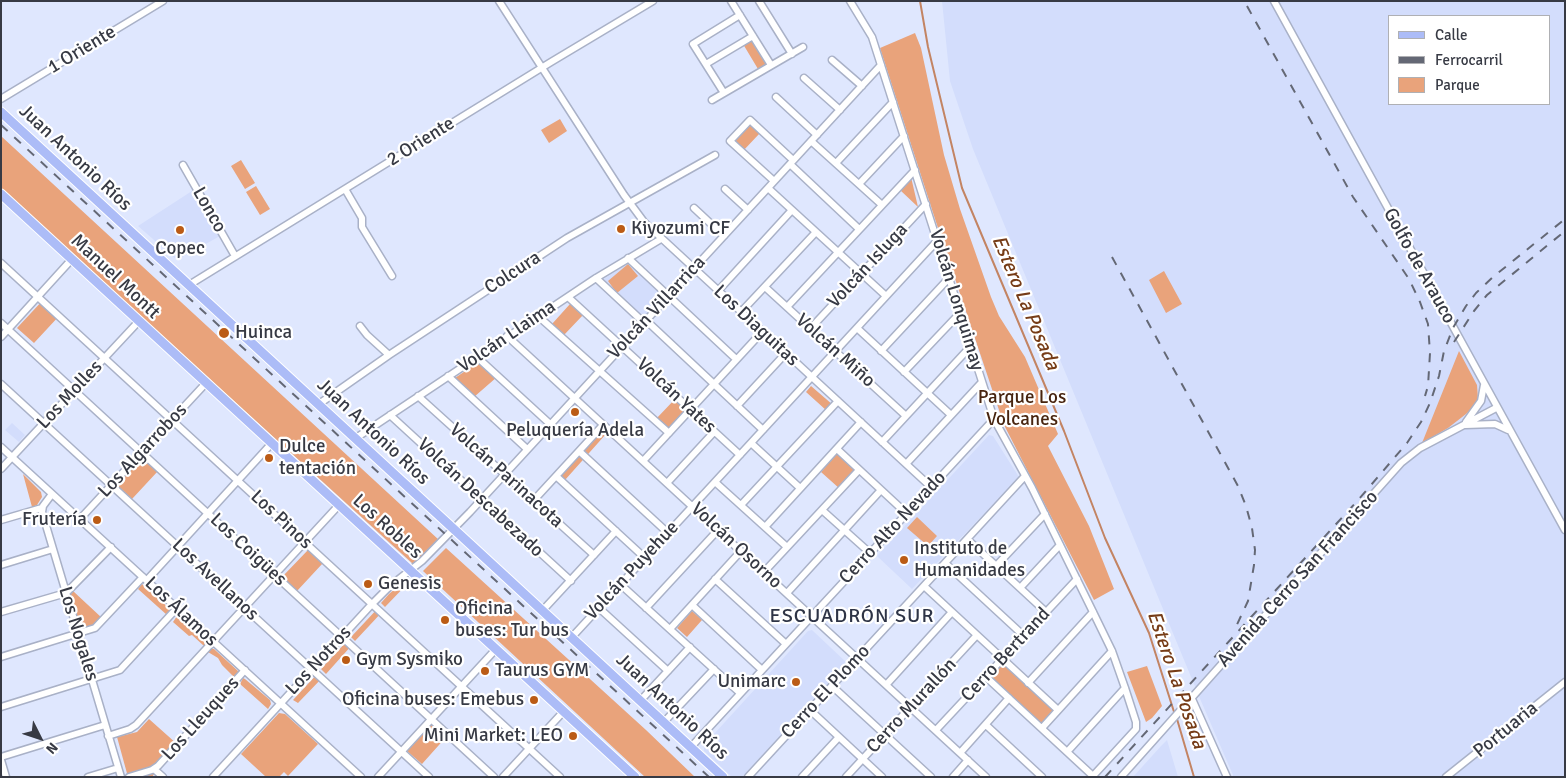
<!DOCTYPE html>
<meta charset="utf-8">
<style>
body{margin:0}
#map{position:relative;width:1566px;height:778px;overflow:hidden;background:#dfe7fe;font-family:Signika,sans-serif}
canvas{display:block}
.frame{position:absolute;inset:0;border:2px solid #373a44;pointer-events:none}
.legend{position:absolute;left:1388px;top:15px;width:162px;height:90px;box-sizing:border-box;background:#fff;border:1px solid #afb0b4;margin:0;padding:6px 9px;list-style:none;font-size:15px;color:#373a44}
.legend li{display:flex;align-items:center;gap:10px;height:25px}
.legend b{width:25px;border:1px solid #afb0b4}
.north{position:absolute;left:15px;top:713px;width:50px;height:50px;-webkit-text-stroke:4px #fff;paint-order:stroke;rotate:131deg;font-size:14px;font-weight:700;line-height:20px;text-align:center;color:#373a44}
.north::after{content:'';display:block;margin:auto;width:18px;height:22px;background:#373a44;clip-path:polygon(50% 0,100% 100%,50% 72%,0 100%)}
</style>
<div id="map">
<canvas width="1566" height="778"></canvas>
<div class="frame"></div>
<ul class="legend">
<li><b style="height:6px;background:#acbcf7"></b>Calle</li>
<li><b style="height:6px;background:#646875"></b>Ferrocarril</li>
<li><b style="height:14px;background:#e9a37b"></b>Parque</li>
</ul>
<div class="north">N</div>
</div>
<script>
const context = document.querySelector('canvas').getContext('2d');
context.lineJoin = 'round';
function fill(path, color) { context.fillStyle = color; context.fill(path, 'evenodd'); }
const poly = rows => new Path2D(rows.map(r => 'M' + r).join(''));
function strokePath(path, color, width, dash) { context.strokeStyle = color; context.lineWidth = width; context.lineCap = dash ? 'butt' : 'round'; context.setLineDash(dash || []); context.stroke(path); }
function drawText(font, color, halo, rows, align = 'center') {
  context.font = font + ' Signika,sans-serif'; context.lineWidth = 4.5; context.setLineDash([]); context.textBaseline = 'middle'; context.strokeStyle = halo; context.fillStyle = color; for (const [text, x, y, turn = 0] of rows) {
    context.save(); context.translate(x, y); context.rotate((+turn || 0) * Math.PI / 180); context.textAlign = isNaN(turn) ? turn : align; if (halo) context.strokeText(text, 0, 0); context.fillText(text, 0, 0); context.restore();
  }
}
fill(poly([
 [942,1,1565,1,1565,777,1232,777,1233,775,1201,701,973,149,950,81],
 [1390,16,1550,16,1550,104,1390,104],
 [192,191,220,236,177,260,138,226],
 [629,263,664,295,643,318,602,280],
 [12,423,25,435,19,442,5,430],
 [989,435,993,436,1019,477,912,589,877,556],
 [812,630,846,662,846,665,742,777,732,777,704,751,704,745,808,631],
 [1167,740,1178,777,1133,777,1161,746]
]), '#d3ddfc');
fill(poly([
 [915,33,921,48,944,155,960,209,991,297,999,316,1025,357,1058,434,1048,446,1089,526,1114,589,1094,600,1004,425,936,222,880,48],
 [752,39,767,64,758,69,743,44],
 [560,119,567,131,549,143,541,130],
 [750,123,760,133,743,151,733,141],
 [1,136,439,540,420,560,413,564,1,189],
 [241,160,255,183,245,189,231,166],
 [911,177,918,207,900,190],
 [256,186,270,209,260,215,246,192],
 [628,264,638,276,617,293,608,281],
 [1164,271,1182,304,1166,313,1149,280],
 [44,299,60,315,34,343,17,328],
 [570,304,583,315,564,335,552,324],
 [1459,351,1477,385,1478,399,1475,406,1466,414,1448,428,1422,443],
 [480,361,497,377,474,397,456,381,455,378],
 [811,386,833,405,827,411,806,392],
 [675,399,686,410,686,412,670,429,667,429,656,419],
 [602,430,606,434,565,480,560,476],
 [836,455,840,455,854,467,854,473,840,489,821,472],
 [143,457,158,471,132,499,117,485],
 [23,474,41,492,42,497,37,505,32,507],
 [917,517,937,536,928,546,907,528],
 [446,548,646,730,695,777,645,777,423,571],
 [308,550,323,563,297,591,282,577],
 [408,578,411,580,385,607,381,603,389,594],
 [142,584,171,610,167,615,138,589],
 [73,591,102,618,96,624,81,631,70,594],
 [379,607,383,611,355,641,351,637],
 [692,611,702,620,687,637,677,628],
 [177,616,179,616,207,643,204,646,192,635,189,636,173,622],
 [348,640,352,645,326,674,321,669],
 [210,648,214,649,238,671,238,674,235,677,234,677,222,665,218,658,208,652],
 [1001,663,1004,663,1052,708,1052,712,1043,722,1040,723,991,678,990,675],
 [1147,666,1162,706,1152,718,1146,722,1127,672],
 [319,672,324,676,298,703,293,700],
 [243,678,245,679,270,700,271,704,268,709,240,684],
 [279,713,285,714,318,744,288,776,284,772,279,777,266,777,241,754],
 [149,719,177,744,152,777,128,777,117,737,137,732],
 [432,724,447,736,422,764,407,751]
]), '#e9a37b');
strokePath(poly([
 [920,1,928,47,962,188,1064,431,1105,538,1149,633,1175,715],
 [1177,719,1194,777]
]), '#c38463', 2);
const minor = poly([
 [499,1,624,195,644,222,931,487],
 [731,1,771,65],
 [759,1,792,54],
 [850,1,872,37,994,419,1032,488,1093,612,1112,651,1125,688,1136,722,1136,729,1092,777],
 [1274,1,1565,530],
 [832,60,862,86],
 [706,64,753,36],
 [804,78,840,110],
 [724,93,693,44,740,15],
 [776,97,817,135],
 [1,99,163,1],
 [712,100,803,47],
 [811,141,882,205],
 [836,163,893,102],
 [790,164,859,229],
 [183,165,235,256],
 [774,181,730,141,750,120,793,160],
 [859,184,904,136],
 [768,188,886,296],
 [345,189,362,218,362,227,392,276],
 [725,189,748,210],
 [694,208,724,236],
 [628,258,736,359],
 [1,263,560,777],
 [596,278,640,319,651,325,763,430],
 [189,285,551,62,653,1],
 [765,287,906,416],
 [718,291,792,210],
 [568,297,740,455],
 [787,307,915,170],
 [741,312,816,232],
 [538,316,669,433],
 [1,323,494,777],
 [360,326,367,335,389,355],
 [857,328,951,415],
 [810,329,926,204],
 [507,336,986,777],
 [1,337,72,259],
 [881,351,949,278],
 [477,357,550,424],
 [904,372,960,313],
 [448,376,527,449],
 [1,384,429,777],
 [418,396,594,555],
 [319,404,389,355,567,238,715,155],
 [737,406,786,353],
 [390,415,571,581],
 [1466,422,1481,401,1484,385],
 [1465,425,1495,424,1508,430],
 [356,438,596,278,661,239],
 [882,442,971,346],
 [751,443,800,488],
 [1,447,361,777],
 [837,449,906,513],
 [579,451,668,533],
 [643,461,762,332],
 [906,464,982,382],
 [1,469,139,321],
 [556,476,645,558],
 [715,482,787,547],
 [667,483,714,432],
 [52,494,43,506,42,512,121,777],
 [534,500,603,425],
 [741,505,838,401],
 [822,510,870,553],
 [80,519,206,383],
 [1,520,42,508],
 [765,527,861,422],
 [967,539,1046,612],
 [945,563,1024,636],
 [1,565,53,549],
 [996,566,1045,514],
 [764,572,859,470],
 [715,579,786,644],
 [147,580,272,443],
 [620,584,740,693],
 [924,586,1058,710],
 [1020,588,1060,545],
 [787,593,881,490],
 [692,605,762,670],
 [599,608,668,671],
 [646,608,718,530],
 [543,610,616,531],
 [1,612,66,593,111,547],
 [670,629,741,551],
 [572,637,937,241],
 [1,657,95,628,143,577],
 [986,677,1093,776],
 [1028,683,1093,612],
 [886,685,952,612],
 [832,686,931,777],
 [1192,699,1227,777],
 [641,700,690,647],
 [1,707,120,670,177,608],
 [810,710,882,777],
 [664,722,714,669],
 [986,725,1042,777],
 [1042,728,1112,651],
 [936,730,1077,579],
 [108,736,130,729,136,725,339,505],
 [691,747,994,419],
 [1067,752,1125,688],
 [960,753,1009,698],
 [1,757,105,725],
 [1,760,6,777],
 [154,769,163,777],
 [88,777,118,768],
 [129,777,152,770,158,766,245,670],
 [213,777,372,604,390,586,422,561,470,512,881,65],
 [378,777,496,649],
 [503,777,564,711],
 [748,777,1025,476],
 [802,777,839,737],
 [846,777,977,635],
 [953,777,968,760],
 [1121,777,1401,463,1420,448,1496,408],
 [1446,777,1565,682]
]);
const major = poly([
 [1,112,723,777],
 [1,194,635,777]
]);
strokePath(minor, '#a9b1c7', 9);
strokePath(major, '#fff', 11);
strokePath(minor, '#fff', 6);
strokePath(major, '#acbcf7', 9);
strokePath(poly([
 [1247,6,1353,197,1409,279,1420,302,1428,324,1430,353,1428,386,1425,396],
 [1,125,709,777],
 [1112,257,1238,486,1246,506,1252,528,1255,550,1254,565,1248,601,1234,631],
 [1454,342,1474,311,1487,295,1565,231],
 [1105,777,1359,499,1407,443,1421,422,1430,403,1439,376,1444,351,1453,328,1466,306,1476,293,1493,277,1565,219]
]), '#646875', 2, [9, 9]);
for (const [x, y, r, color] of [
 [621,229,5,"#bb5b15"],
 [180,230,5,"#bb5b15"],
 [224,333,6,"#bb5b15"],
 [575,412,5,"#bb5b15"],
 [269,458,5,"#bb5b15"],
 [97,520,5,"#bb5b15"],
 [904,560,5,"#bb5b15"],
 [368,584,5,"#bb5b15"],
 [445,620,5,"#bb5b15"],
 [346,660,5,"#bb5b15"],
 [485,671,5,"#bb5b15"],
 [796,682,5,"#bb5b15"],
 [534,700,5,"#bb5b15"],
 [573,736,5,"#bb5b15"]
]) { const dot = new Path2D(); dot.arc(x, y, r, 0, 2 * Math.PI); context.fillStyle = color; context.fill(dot); strokePath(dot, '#fff', 2); }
drawText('19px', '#373a44', '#fff', [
 ["1 Oriente",82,50,-31],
 ["2 Oriente",421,142,-32],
 ["Juan Antonio Ríos",75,158,43],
 ["Lonco",209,210,60],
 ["Volcán Isluga",868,266,-47],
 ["Golfo de Arauco",1419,266,61],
 ["Colcura",513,273,-33],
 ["Manuel Montt",115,277,43],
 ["Volcán Lonquimay",956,300,73],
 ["Volcán Villarrica",657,308,-47],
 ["Los Diaguitas",756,326,43],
 ["Volcán Llaima",507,337,-34],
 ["Volcán Miño",835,351,42],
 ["Los Molles",70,395,-47],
 ["Volcán Yates",676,396,43],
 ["Juan Antonio Ríos",373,432,43],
 ["Los Algarrobos",143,451,-47],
 ["Volcán Parinacota",506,476,42],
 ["Volcán Descabezado",480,498,43],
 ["Los Pinos",281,520,43],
 ["Los Robles",387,527,42],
 ["Cerro Alto Nevado",893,528,-47],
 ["Volcán Osorno",736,546,43],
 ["Los Coigües",248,550,43],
 ["Volcán Puyehue",632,571,-47],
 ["Avenida Cerro San Francisco",1298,579,-48],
 ["Los Avellanos",215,580,43],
 ["Los Álamos",181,612,43],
 ["Los Nogales",78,634,73],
 ["Cerro Bertrand",1006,655,-47],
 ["Los Notros",319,661,-47],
 ["Cerro El Plomo",826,692,-47],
 ["Cerro Murallón",912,706,-47],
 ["Juan Antonio Ríos",672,707,43],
 ["Los Lleuques",201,719,-48],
 ["Portuaria",1506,730,-39]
]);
drawText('19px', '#373a44', '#fff', [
 ["Kiyozumi CF",631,229],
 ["Copec",180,249,"center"],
 ["Huinca",235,333],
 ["Peluquería Adela",575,431,"center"],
 ["Dulce",279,447],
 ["tentación",279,469],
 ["Frutería",87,520,"right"],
 ["Instituto de",914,549],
 ["Humanidades",914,571],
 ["Genesis",378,584],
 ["Oficina",455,609],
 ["buses: Tur bus",455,631],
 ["Gym Sysmiko",356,660],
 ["Taurus GYM",495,671],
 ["Unimarc",786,682,"right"],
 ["Oficina buses: Emebus",524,700,"right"],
 ["Mini Market: LEO",563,736,"right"]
], 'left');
drawText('19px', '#47240f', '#fff', [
 ["Parque Los",1022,398],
 ["Volcanes",1022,420]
]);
drawText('italic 20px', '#763c17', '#fff', [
 ["Estero La Posada",1025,303,67],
 ["Estero La Posada",1176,680,71]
]);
context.letterSpacing = '1px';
drawText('20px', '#2e3446', '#fff', [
 ["ESCUADRÓN SUR",852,617]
]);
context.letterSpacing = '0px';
</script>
